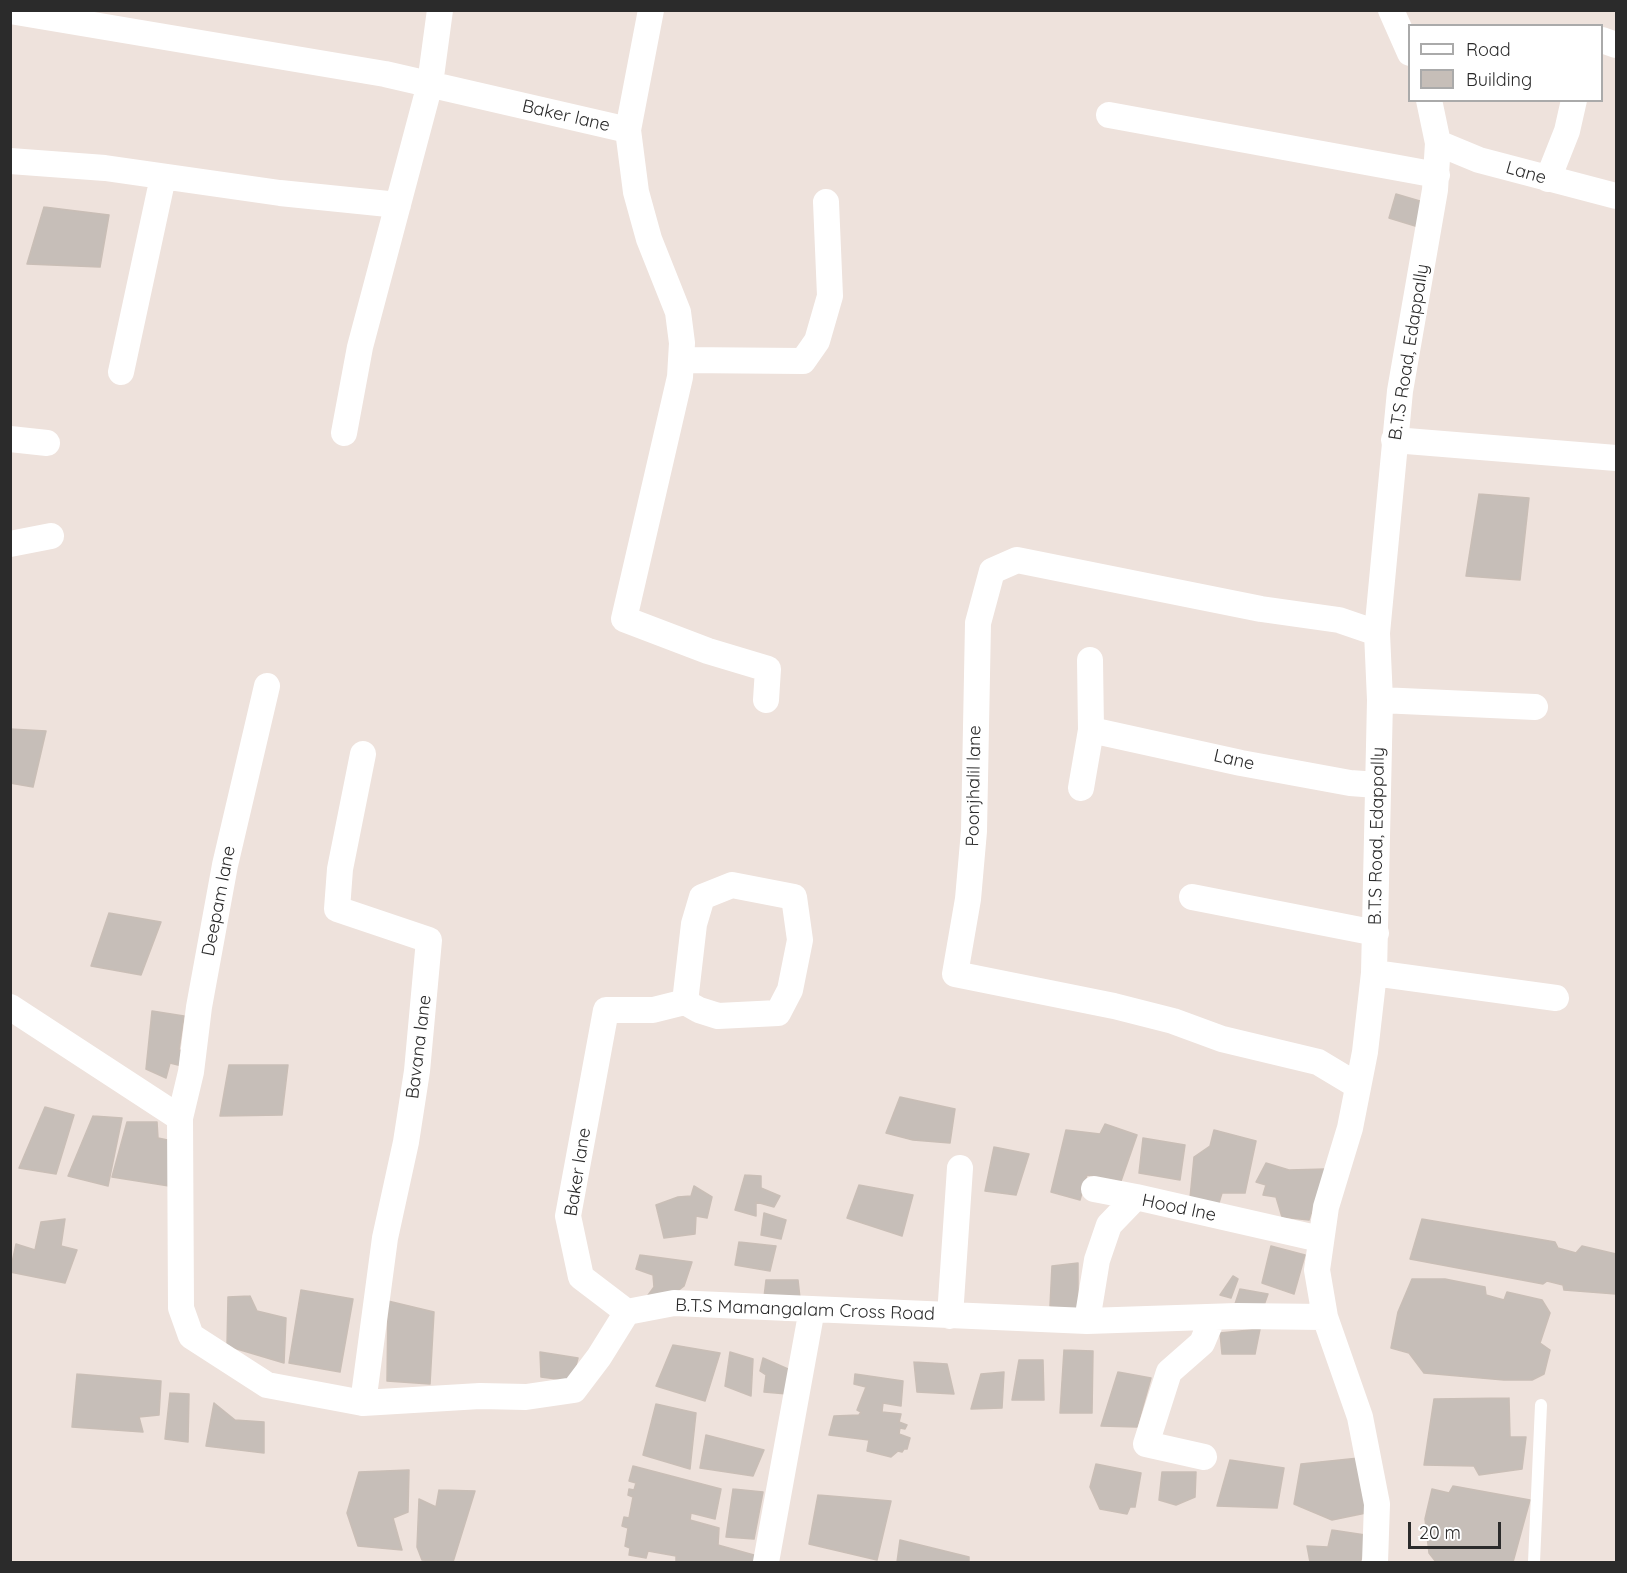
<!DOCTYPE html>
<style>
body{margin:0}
#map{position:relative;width:1627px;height:1573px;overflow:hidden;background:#eee2dc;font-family:Quicksand,sans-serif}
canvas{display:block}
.frame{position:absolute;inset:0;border:12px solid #2b2b2b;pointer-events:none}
.legend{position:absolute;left:1408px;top:24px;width:195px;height:78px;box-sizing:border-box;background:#fff;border:2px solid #aaa;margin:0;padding:8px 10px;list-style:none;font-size:18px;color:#2b2b2b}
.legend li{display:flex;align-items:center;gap:12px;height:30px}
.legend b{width:30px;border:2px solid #aaa}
.scale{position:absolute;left:1408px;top:1522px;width:93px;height:27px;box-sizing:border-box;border:3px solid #2b2b2b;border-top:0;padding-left:8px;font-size:18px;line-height:21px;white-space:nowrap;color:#2b2b2b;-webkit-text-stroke:4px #fff;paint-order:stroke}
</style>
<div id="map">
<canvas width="1627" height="1573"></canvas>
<div class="frame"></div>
<ul class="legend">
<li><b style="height:8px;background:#fff"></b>Road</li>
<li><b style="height:16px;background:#c6beb8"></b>Building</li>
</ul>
<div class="scale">20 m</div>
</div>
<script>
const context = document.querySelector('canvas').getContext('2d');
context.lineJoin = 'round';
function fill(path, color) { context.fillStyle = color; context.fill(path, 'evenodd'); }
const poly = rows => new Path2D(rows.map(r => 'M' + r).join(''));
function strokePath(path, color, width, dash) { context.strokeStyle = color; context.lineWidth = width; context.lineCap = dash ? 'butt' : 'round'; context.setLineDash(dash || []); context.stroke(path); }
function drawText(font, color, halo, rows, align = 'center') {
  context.font = font + ' Quicksand,sans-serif'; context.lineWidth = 5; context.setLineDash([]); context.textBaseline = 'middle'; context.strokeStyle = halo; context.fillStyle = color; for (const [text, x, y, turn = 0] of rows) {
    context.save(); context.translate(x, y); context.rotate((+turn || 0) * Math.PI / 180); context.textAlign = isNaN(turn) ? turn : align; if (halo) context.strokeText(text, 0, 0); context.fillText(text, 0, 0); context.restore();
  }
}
const building = poly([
 [1396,194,1430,204,1425,229,1389,218,1396,194],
 [44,207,109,215,100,267,27,264,44,207],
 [1479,494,1529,498,1520,580,1466,576,1479,494],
 [10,729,46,731,33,787,10,783,10,729],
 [109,913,161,922,141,975,91,966,109,913],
 [152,1011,184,1016,179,1050,188,1052,186,1067,170,1063,166,1078,146,1069,152,1011],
 [229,1065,288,1065,282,1115,220,1116,229,1065],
 [900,1097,955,1109,950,1143,913,1140,886,1133,900,1097],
 [45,1107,74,1115,56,1174,19,1168,45,1107],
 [93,1116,122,1118,108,1186,68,1176,93,1116],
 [127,1122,157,1122,158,1138,177,1142,169,1186,112,1177,127,1122],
 [1105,1124,1137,1135,1121,1181,1087,1175,1080,1200,1051,1192,1066,1130,1100,1134,1105,1124],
 [1214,1130,1256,1141,1245,1193,1222,1193,1218,1206,1190,1198,1194,1157,1210,1146,1214,1130],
 [1143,1138,1185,1145,1180,1180,1139,1173,1143,1138],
 [994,1147,1029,1154,1016,1195,985,1191,994,1147],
 [1266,1163,1289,1170,1326,1169,1309,1220,1282,1217,1276,1197,1263,1195,1266,1185,1256,1182,1266,1163],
 [745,1175,761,1176,761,1188,780,1196,774,1207,756,1202,756,1216,735,1210,745,1175],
 [859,1185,913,1195,902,1236,847,1218,859,1185],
 [694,1186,712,1197,707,1218,696,1216,695,1234,664,1238,656,1205,678,1197,691,1196,694,1186],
 [764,1213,786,1220,781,1239,761,1235,764,1213],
 [65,1219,61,1246,77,1250,65,1283,10,1272,16,1244,35,1250,41,1222,65,1219],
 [1422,1219,1555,1242,1558,1248,1576,1253,1582,1246,1616,1254,1616,1294,1564,1290,1563,1285,1547,1281,1543,1284,1410,1259,1422,1219],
 [739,1242,776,1246,770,1271,735,1265,739,1242],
 [1271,1246,1305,1255,1294,1294,1262,1283,1271,1246],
 [640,1255,692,1262,684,1286,664,1302,643,1302,654,1287,653,1275,636,1269,640,1255],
 [1078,1263,1078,1311,1050,1306,1052,1266,1078,1263],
 [1233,1276,1238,1279,1231,1298,1220,1295,1233,1276],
 [1412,1279,1445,1279,1485,1287,1486,1295,1504,1300,1507,1292,1542,1300,1550,1313,1540,1343,1550,1350,1544,1374,1532,1380,1504,1380,1424,1373,1409,1353,1391,1348,1398,1312,1412,1279],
 [766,1280,798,1280,800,1298,764,1297,766,1280],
 [1240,1289,1268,1294,1263,1308,1235,1304,1240,1289],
 [301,1290,353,1299,340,1372,289,1363,301,1290],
 [250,1296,257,1311,286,1318,284,1363,227,1346,228,1297,250,1296],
 [388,1301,434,1312,430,1384,387,1381,388,1301],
 [1260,1329,1255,1354,1222,1354,1220,1333,1260,1329],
 [673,1345,720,1353,705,1401,656,1386,673,1345],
 [1064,1350,1093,1351,1092,1413,1060,1413,1064,1350],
 [540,1352,578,1358,572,1381,541,1377,540,1352],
 [730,1352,753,1359,751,1396,725,1386,730,1352],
 [763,1358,788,1369,787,1394,764,1392,766,1375,760,1371,763,1358],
 [1019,1360,1043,1360,1044,1400,1012,1400,1019,1360],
 [914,1362,947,1364,954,1394,917,1392,914,1362],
 [1004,1372,1002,1408,971,1409,981,1374,1004,1372],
 [1118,1372,1151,1378,1137,1427,1101,1426,1118,1372],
 [77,1374,161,1381,159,1415,139,1417,143,1432,72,1427,77,1374],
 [855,1374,903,1381,901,1406,883,1403,882,1412,901,1414,899,1422,907,1425,905,1429,900,1428,899,1434,910,1438,907,1449,904,1449,902,1452,898,1451,891,1457,867,1451,869,1440,829,1435,834,1416,859,1415,861,1412,857,1410,866,1387,854,1384,855,1374],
 [170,1393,189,1394,188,1442,165,1439,170,1393],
 [1509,1398,1510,1437,1526,1437,1522,1469,1479,1475,1474,1466,1424,1465,1434,1399,1509,1398],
 [214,1403,235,1420,264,1422,264,1453,206,1446,214,1403],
 [656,1404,696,1413,690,1469,643,1455,656,1404],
 [706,1435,764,1450,753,1476,700,1468,706,1435],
 [1359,1458,1366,1513,1332,1520,1294,1504,1301,1464,1359,1458],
 [1230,1460,1284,1468,1277,1508,1217,1506,1230,1460],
 [1096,1464,1141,1473,1135,1507,1130,1507,1127,1514,1100,1509,1090,1487,1096,1464],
 [633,1466,721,1489,715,1519,691,1513,690,1520,719,1528,718,1545,761,1557,760,1562,681,1562,676,1561,676,1556,648,1551,646,1558,629,1555,630,1548,625,1546,628,1528,622,1526,624,1517,629,1518,633,1497,628,1495,629,1489,634,1490,636,1483,629,1481,633,1466],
 [409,1470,408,1512,393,1518,402,1550,358,1546,347,1513,359,1472,409,1470],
 [1162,1472,1196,1472,1195,1497,1176,1505,1159,1500,1162,1472],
 [1453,1486,1530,1500,1513,1562,1436,1562,1429,1553,1425,1519,1432,1489,1449,1493,1453,1486],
 [733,1489,763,1492,754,1539,726,1537,733,1489],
 [439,1490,475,1491,453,1562,422,1560,417,1547,419,1499,436,1507,439,1490],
 [818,1495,891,1501,877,1560,809,1544,818,1495],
 [1332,1530,1372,1536,1360,1562,1310,1562,1307,1546,1328,1547,1332,1530],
 [900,1540,969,1557,969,1562,897,1562,900,1540]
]);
fill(building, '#c6beb8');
strokePath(building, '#c9beb6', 1.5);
strokePath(poly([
 [1534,1562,1541,1405]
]), '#fff', 12);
strokePath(poly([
 [651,10,628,130,636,192,649,239,678,312,682,343,680,377,624,619,708,651,768,669,766,700],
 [1391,10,1410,53],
 [10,11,385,74,628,130],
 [1602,40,1616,45],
 [1109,115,1437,175],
 [1438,143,1479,160,1616,196],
 [10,161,105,168,280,193,398,205],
 [1548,179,1567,131,1574,100],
 [681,360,803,361,817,341,830,296,826,202],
 [121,372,163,177],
 [344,433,360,347,430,84,440,10],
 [10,439,47,443],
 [1394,440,1616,458],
 [10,544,51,536],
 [1380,700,1535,707],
 [1091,730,1241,763,1350,783,1377,785],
 [1081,788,1091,730,1090,660],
 [1192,897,1376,933],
 [1374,973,1556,998],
 [10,1007,180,1118,181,1308,191,1336,267,1385,363,1403,480,1396,526,1397,574,1390,599,1357,627,1312,674,1303,1087,1321,1237,1316,1325,1317],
 [1358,1086,1318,1062,1222,1039,1173,1021,1114,1006,955,974,968,899,974,831,978,623,992,571,1017,560,1261,609,1339,620,1377,633],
 [180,1118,191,1072,199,1007,225,865,267,686],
 [1094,1189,1136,1197],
 [627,1312,581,1277,568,1216,606,1010,653,1010,685,1002,694,924,702,897,732,885,794,897,800,940,790,990,778,1013,718,1016,699,1010,685,1002],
 [950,1316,960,1168],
 [1087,1321,1097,1260,1109,1225,1136,1197,1320,1239],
 [363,1403,385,1238,406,1142,417,1071,429,940,337,909,340,869,363,754],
 [1204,1457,1146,1444,1169,1372,1202,1343,1213,1317],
 [766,1562,812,1309],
 [1375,1562,1377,1504,1360,1417,1325,1317,1317,1270,1326,1207,1350,1128,1365,1052,1374,973,1380,700,1377,633,1400,391,1435,190,1438,143,1429,100]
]), '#fff', 26);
drawText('18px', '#2b2b2b', '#fff', [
 ["Baker lane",566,116,13],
 ["Lane",1526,173,16],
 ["B.T.S Road, Edappally",1409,352,-81],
 ["Lane",1234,760,13],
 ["Poonjhalil lane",974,786,-89],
 ["B.T.S Road, Edappally",1377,836,-89],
 ["Deepam lane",219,901,-79],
 ["Bavana lane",419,1047,-83],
 ["Baker lane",578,1172,-81],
 ["Hood lne",1179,1208,12],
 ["B.T.S Mamangalam Cross Road",805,1310,2]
]);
</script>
